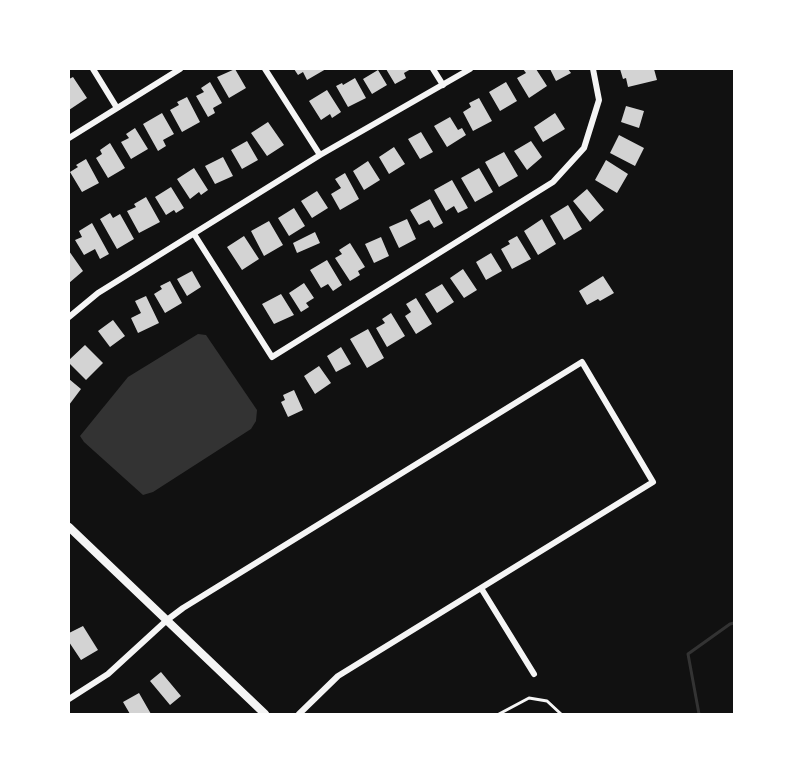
<!DOCTYPE html>
<style>
body{margin:0}
#map{position:relative;width:803px;height:783px;overflow:hidden;background:#111;font-family:"Asap Condensed",sans-serif}
canvas{display:block}
.frame{position:absolute;inset:0;border:70px solid #fff;pointer-events:none}
</style>
<div id="map">
<canvas width="803" height="783"></canvas>
<div class="frame"></div>
</div>
<script>
const context = document.querySelector('canvas').getContext('2d');
context.lineJoin = 'round';
function fill(path, color) { context.fillStyle = color; context.fill(path, 'evenodd'); }
const poly = rows => new Path2D(rows.map(r => 'M' + r).join(''));
function strokePath(path, color, width, dash) { context.strokeStyle = color; context.lineWidth = width; context.lineCap = dash ? 'butt' : 'round'; context.setLineDash(dash || []); context.stroke(path); }
fill(poly([
 [198,334,206,335,257,410,256,421,251,429,153,492,143,495,84,442,80,436,128,377]
]), '#333');
strokePath(poly([
 [699,714,688,654,730,624,734,623]
]), '#333', 3);
fill(poly([
 [235,69,246,88,229,98,217,77],
 [294,69,326,69,307,80,303,72,298,75],
 [386,69,411,69,404,73,406,78,395,84],
 [523,69,536,69,547,86,529,98,517,78,526,73],
 [550,69,568,69,571,73,556,81],
 [620,69,654,69,657,80,628,87,626,78,623,79],
 [378,70,387,85,372,94,363,79],
 [73,77,87,98,69,110,69,79],
 [355,78,366,98,348,107,336,86,342,83,343,85],
 [210,82,222,103,213,108,215,113,208,117,196,96,204,92,201,88],
 [506,82,517,101,500,111,489,92],
 [327,90,341,112,332,118,330,114,321,120,309,101],
 [187,97,200,122,182,132,170,110,179,105,177,102],
 [479,98,492,121,473,131,463,112,471,107,469,103],
 [626,106,644,111,639,128,621,122],
 [162,113,174,134,163,140,166,146,158,151,143,124],
 [555,113,565,129,543,142,534,127],
 [450,117,458,130,462,128,466,135,447,147,434,126],
 [268,122,284,145,267,156,251,133],
 [135,128,148,149,131,159,121,142,129,138,126,134],
 [421,132,433,152,420,159,408,139],
 [619,135,644,148,635,166,610,153],
 [247,141,258,160,242,169,231,150],
 [531,141,542,157,527,170,514,151],
 [110,143,125,168,108,178,96,158,102,154,100,150],
 [394,147,405,164,389,174,379,157],
 [504,152,518,176,499,187,485,162],
 [223,157,233,176,215,184,205,166],
 [86,159,99,183,82,192,70,172,78,167,76,165],
 [606,160,628,174,617,193,595,180],
 [368,161,380,180,364,190,353,171],
 [194,168,208,190,201,195,199,192,190,199,177,179],
 [479,168,493,192,475,202,461,178],
 [345,173,359,199,340,210,331,194,341,188,335,179],
 [452,180,468,208,458,213,454,206,446,211,434,190],
 [171,187,184,208,176,213,174,210,166,215,155,197],
 [587,189,604,210,590,222,573,201],
 [317,191,328,208,312,218,301,201],
 [146,197,160,222,139,233,127,211,136,207,134,204],
 [430,199,443,223,434,228,429,220,419,225,410,210],
 [568,205,582,229,564,240,550,216],
 [294,208,305,226,289,236,278,218],
 [110,213,113,218,120,214,134,239,117,249,100,219],
 [407,219,416,239,399,248,389,227],
 [542,219,556,244,538,255,524,231],
 [269,221,283,245,264,256,251,231],
 [92,223,109,254,100,259,95,249,84,255,75,240,82,237,79,231],
 [315,232,320,243,297,253,293,243],
 [244,236,259,259,242,270,227,247],
 [517,236,531,259,512,269,501,249,510,244,508,241],
 [381,237,389,256,374,263,365,244],
 [350,243,365,267,358,271,360,275,350,281,335,258,342,254,339,250],
 [69,251,83,271,69,283],
 [491,253,502,271,486,280,476,262],
 [327,260,342,285,333,291,328,284,321,288,310,270],
 [463,269,477,290,464,298,450,278],
 [192,271,201,287,187,296,177,279],
 [603,276,614,293,600,301,598,299,587,305,579,291],
 [170,281,182,303,165,313,154,294,162,289,160,286],
 [304,283,314,298,306,303,309,307,301,312,289,293],
 [442,284,454,302,437,313,425,294],
 [281,294,294,315,274,324,262,304],
 [146,296,159,323,138,333,131,318,141,313,135,301],
 [416,298,432,324,416,334,405,316,411,312,406,304],
 [391,313,405,336,387,347,376,328,385,323,382,319],
 [113,320,125,336,110,347,98,331],
 [368,329,384,358,367,368,350,339],
 [85,345,103,363,86,380,69,363,69,360],
 [341,347,351,364,336,372,327,356],
 [319,366,331,383,315,394,304,376],
 [69,379,81,389,69,405],
 [294,390,303,410,288,417,281,402,285,400,283,395],
 [83,626,98,650,81,660,69,642,69,633],
 [161,672,181,696,170,705,150,681],
 [139,693,151,714,130,714,123,702]
]), '#d3d3d3');
strokePath(poly([
 [499,714,529,698,547,701,561,714]
]), '#f5f5f5', 3);
strokePath(poly([
 [93,69,117,108],
 [265,69,320,155],
 [433,69,443,85],
 [69,138,180,69],
 [194,234,272,357,553,182,584,148,599,100,593,69],
 [69,317,98,293,320,155,470,69],
 [481,588,534,674],
 [69,699,108,674,167,620,183,608,582,362,653,482,338,676,299,714]
]), '#f5f5f5', 6);
strokePath(poly([
 [69,527,265,714]
]), '#f5f5f5', 8);
</script>
